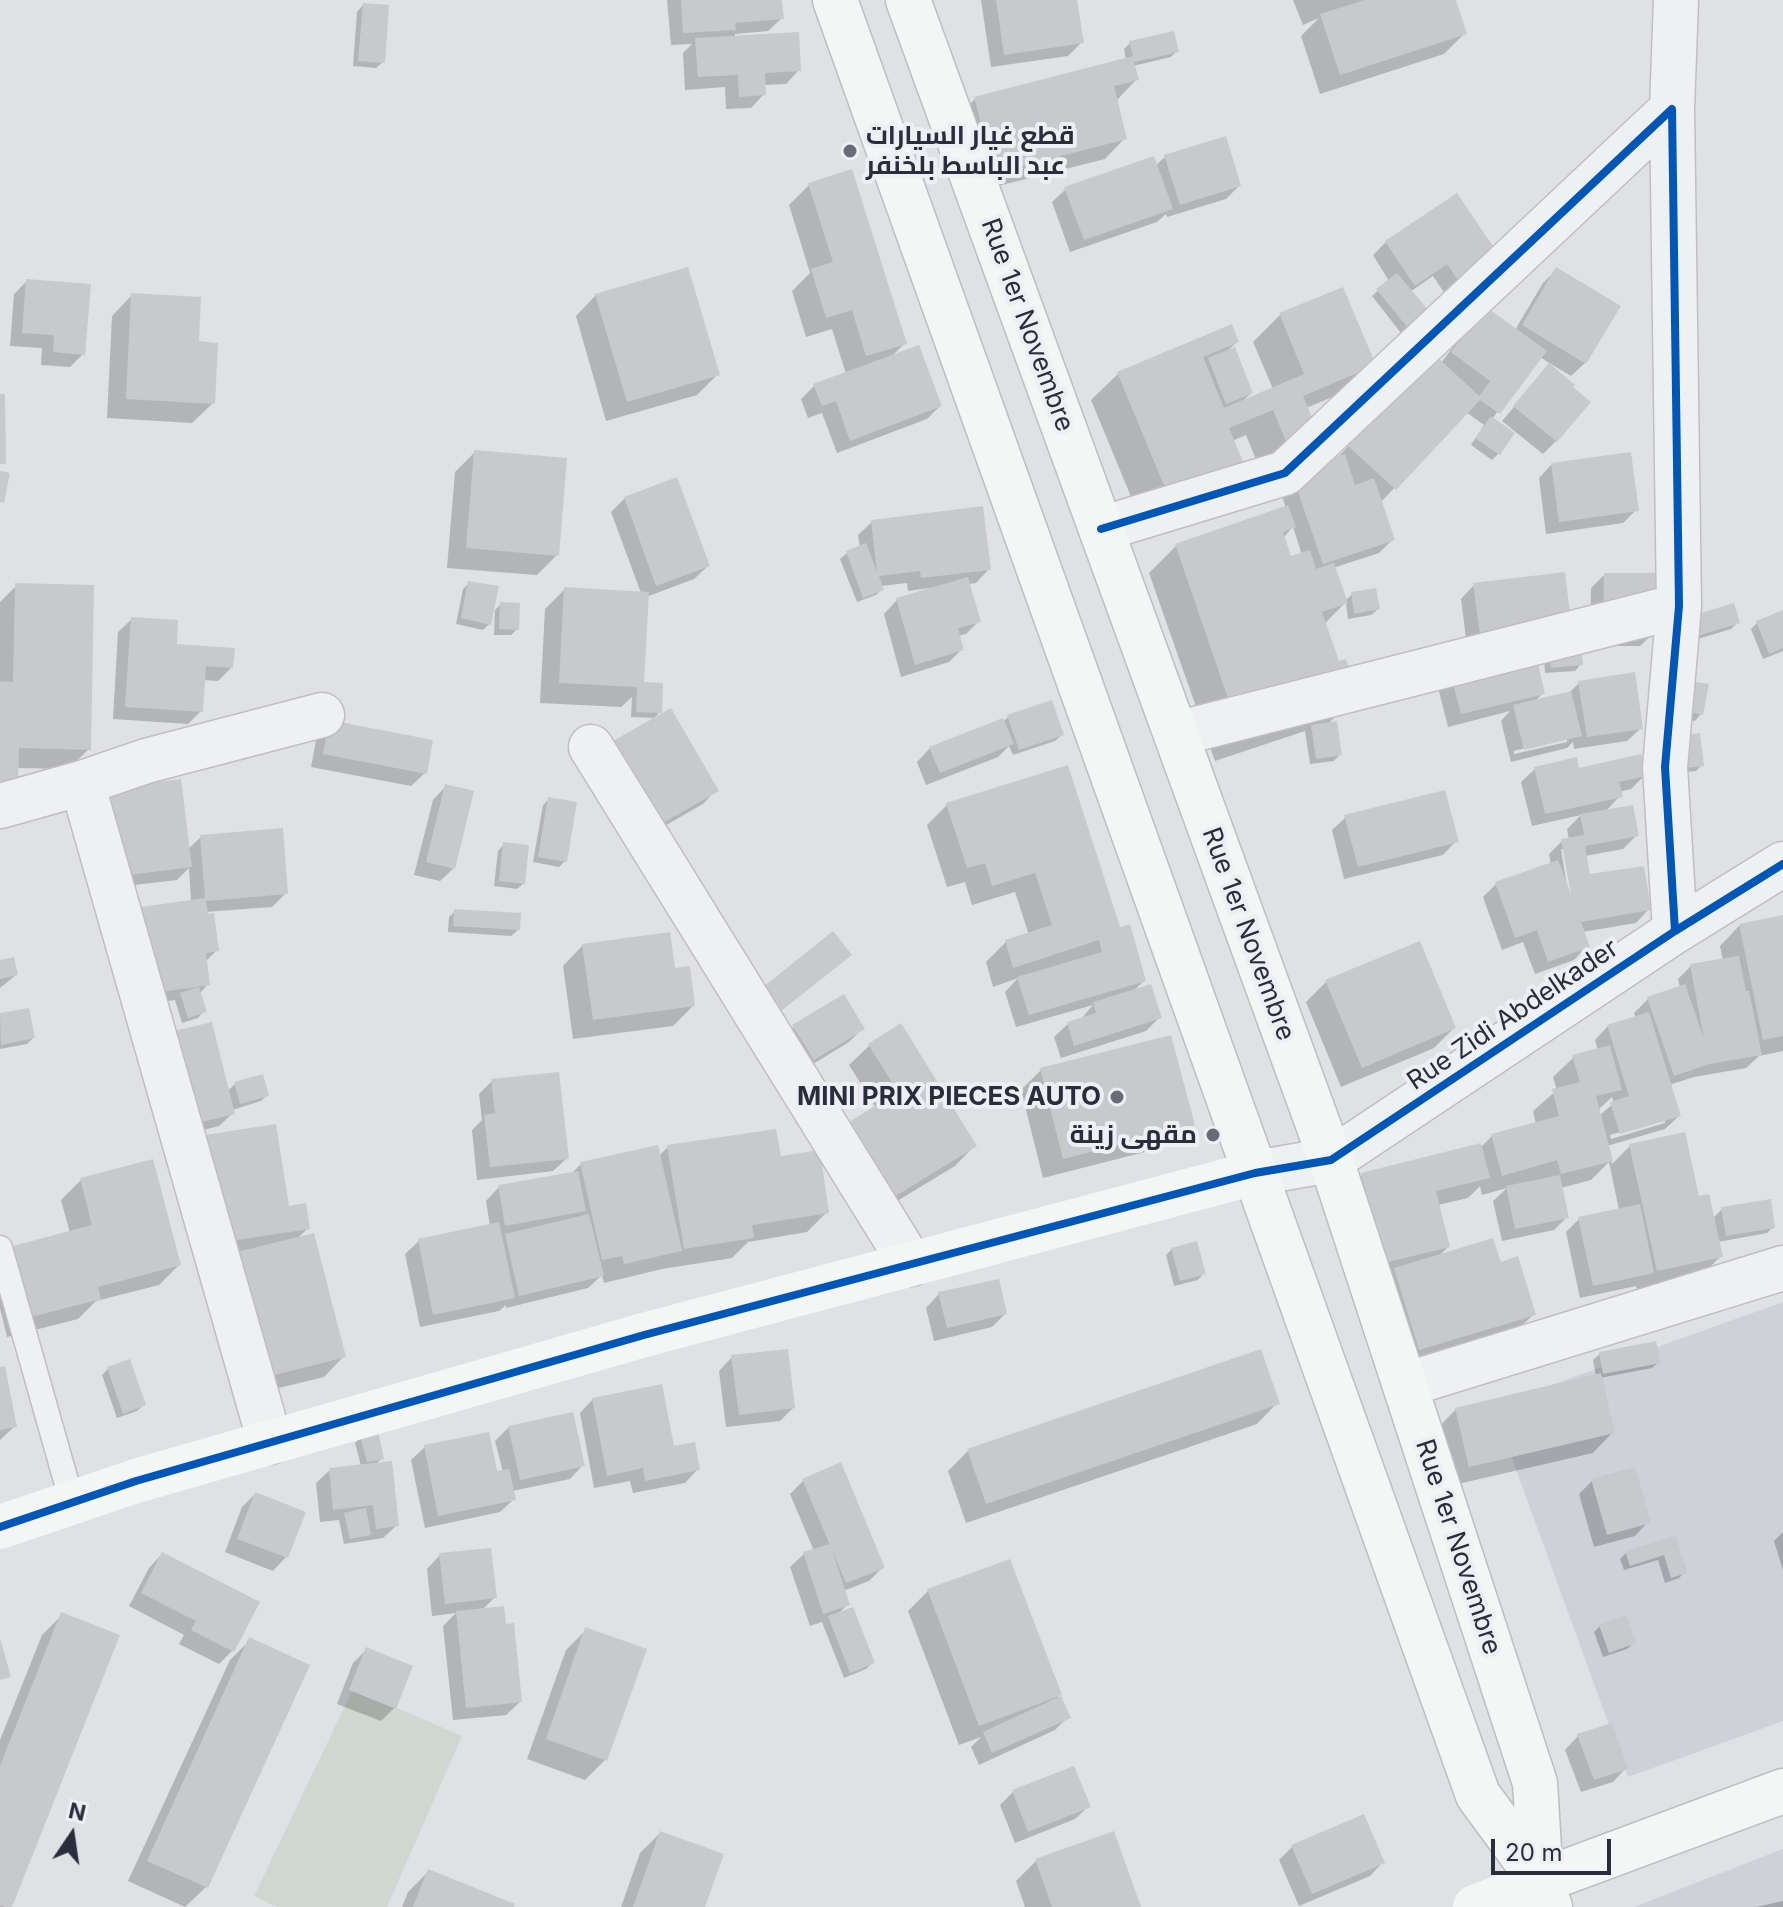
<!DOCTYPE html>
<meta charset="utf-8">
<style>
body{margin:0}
#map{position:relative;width:1783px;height:1907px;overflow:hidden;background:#e0e1e5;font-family:Inter,sans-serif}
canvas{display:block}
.north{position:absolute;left:32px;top:1795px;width:80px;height:80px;-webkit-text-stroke:6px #eeeff4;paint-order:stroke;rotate:13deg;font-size:22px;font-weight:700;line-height:32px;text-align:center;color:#292d3c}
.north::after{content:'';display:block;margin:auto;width:28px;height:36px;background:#292d3c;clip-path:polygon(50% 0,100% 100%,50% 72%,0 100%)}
.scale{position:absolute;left:1491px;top:1839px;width:120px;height:36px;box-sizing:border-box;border:4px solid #292d3c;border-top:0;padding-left:10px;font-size:24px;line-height:28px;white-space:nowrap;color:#292d3c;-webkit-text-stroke:6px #eeeff4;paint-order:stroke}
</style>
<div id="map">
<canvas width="1783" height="1907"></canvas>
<div class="north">N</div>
<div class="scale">20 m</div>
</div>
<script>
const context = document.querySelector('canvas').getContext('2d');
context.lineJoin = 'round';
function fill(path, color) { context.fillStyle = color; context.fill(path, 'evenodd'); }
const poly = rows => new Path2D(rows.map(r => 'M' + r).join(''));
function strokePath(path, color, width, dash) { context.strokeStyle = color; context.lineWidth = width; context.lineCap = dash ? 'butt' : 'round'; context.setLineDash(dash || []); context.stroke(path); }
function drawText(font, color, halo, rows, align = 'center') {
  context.font = font + ' Inter,Cairo,sans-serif'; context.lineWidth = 8; context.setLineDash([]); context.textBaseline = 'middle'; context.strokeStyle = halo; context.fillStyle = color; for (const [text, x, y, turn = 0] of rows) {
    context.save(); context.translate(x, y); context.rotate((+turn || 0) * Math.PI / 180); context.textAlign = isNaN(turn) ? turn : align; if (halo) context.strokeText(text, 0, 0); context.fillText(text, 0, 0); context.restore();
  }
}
fill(poly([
 [1783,1302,1783,1721,1628,1777,1493,1406],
 [1783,1849,1783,1907,1634,1907]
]), '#cfd0d8');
fill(poly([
 [353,1689,462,1736,387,1907,277,1907,254,1896]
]), '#d0d7d1');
fill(poly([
 [667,0,780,0,782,18,768,31,735,34,735,38,799,70,786,84,764,85,764,94,751,108,726,109,725,87,685,90,683,53,692,44,671,45],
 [981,0,1075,0,1082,42,1068,56,991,67],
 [1293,0,1454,0,1464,34,1444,54,1320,94,1301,36,1319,18,1303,25],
 [363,5,383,62,376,68,353,66,357,12],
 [1130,43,1177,51,1171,57,1133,66,1136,80,1116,101,1125,138,1105,159,974,192,955,119,975,99,1126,60,1124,49],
 [1165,157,1239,186,1226,199,1167,217,1166,214,1157,222,1070,252,1052,202,1066,189,1155,166],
 [809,185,905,343,890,358,940,406,927,419,837,453,822,413,808,418,801,399,814,386,846,374,832,329,806,337,792,291,810,273,789,205],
 [1386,242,1498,258,1447,297,1433,276,1410,292,1420,317,1401,333,1372,296,1389,281,1373,255],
 [1556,270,1585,363,1571,376,1551,364,1550,366,1556,441,1543,454,1502,421,1551,364,1540,357,1492,419,1498,454,1492,460,1471,445,1484,425,1466,412,1380,503,1392,540,1379,553,1333,568,1345,601,1352,594,1378,609,1371,615,1348,619,1346,602,1324,624,1338,664,1357,695,1327,725,1340,754,1334,761,1310,764,1305,731,1215,761,1149,573,1176,546,1286,508,1279,487,1337,458,1414,377,1441,363,1472,322,1515,330,1543,283],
 [1293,527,1302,555,1290,559,1283,538],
 [27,281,83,354,70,367,41,365,42,348,10,346,14,294],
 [1342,289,1374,365,1347,391,1306,408,1317,435,1262,474,1246,435,1232,441,1146,533,1091,400,1118,374,1237,342,1225,353,1251,393,1241,403,1273,389,1253,342,1280,315],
 [132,295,197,343,213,403,192,423,107,418,112,316],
 [596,295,717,375,697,395,606,421,576,316],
 [475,452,557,555,537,575,447,568,455,472],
 [1552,464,1636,510,1623,523,1546,534,1539,478],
 [625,498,708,566,694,579,646,597,642,687,660,712,654,718,631,717,632,697,621,707,540,703,545,609,565,589,641,593,611,512],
 [872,522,989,569,976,583,968,584,979,621,966,634,958,636,962,649,949,662,901,677,884,614,897,600,929,590,929,588,908,591,907,583,881,586,882,589,876,595,857,602,840,559,847,553,860,548,858,535],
 [1604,575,1654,633,1640,646,1590,646,1591,588],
 [469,583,489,624,483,630,456,624,463,589],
 [1474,585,1529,638,1543,693,1534,702,1568,694,1579,683,1641,728,1627,741,1574,749,1573,742,1567,748,1511,762,1501,721,1510,711,1448,727,1434,671,1467,646,1461,599],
 [1567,737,1567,742,1514,754,1514,751],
 [16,586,89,749,68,769,17,768,0,801,0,602],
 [501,604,517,629,511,635,494,635,495,610],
 [1783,612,1783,651,1763,659,1751,629,1757,623],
 [1689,618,1737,623,1731,629,1688,642],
 [132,619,175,646,231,668,218,681,203,680,201,711,188,724,113,719,118,632],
 [1544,657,1581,664,1575,671,1545,673],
 [1685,682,1701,714,1695,721,1674,716],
 [670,711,716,790,703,804,647,836],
 [1008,717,1062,735,1055,741,1013,755,1009,746,998,757,926,785,917,762,930,748,1003,722],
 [330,722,425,773,411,786,311,767,317,735],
 [1666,745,1702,765,1696,771,1670,774],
 [1535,769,1644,776,1631,789,1619,792,1620,796,1605,812,1636,836,1623,849,1585,856,1589,877,1649,909,1636,923,1582,932,1587,946,1574,960,1535,974,1523,942,1502,950,1483,897,1496,884,1551,865,1549,854,1562,841,1569,840,1567,829,1581,815,1532,826,1521,782],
 [1561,849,1565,849,1573,898,1569,899],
 [446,786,454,868,440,881,414,875,433,800],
 [549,799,565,861,559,867,533,862,543,805],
 [89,804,188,849,201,837,286,893,272,907,205,912,217,950,205,962,208,984,199,994,204,1011,198,1018,182,1023,175,1000,133,1006,191,902,189,868,177,880,100,889],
 [947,805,1119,929,1144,981,1132,992,1159,1018,1146,1031,1061,1058,1054,1037,1068,1024,1081,1019,1093,1005,1016,1027,1005,992,1018,978,993,987,986,962,1006,942,1029,935,1015,892,972,905,965,882,947,887,927,825],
 [1346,817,1456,841,1443,855,1344,879,1332,830],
 [504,844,524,883,517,889,494,886,498,851],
 [455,911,518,930,511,936,448,932,449,917],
 [1783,917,1783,1051,1759,1056,1746,1068,1694,1077,1669,1085,1679,1116,1665,1129,1607,1146,1612,1164,1630,1146,1697,1198,1713,1218,1722,1209,1773,1227,1767,1233,1718,1242,1721,1256,1701,1276,1637,1290,1636,1286,1580,1298,1566,1232,1579,1219,1619,1210,1609,1162,1591,1180,1561,1188,1567,1217,1554,1230,1502,1241,1493,1201,1507,1188,1482,1195,1480,1186,1468,1198,1438,1205,1448,1247,1438,1257,1500,1264,1534,1314,1513,1334,1399,1369,1342,1195,1362,1175,1480,1148,1492,1136,1536,1124,1533,1111,1557,1090,1553,1077,1574,1057,1598,1051,1595,1040,1608,1026,1636,1018,1634,1013,1648,999,1680,988,1678,979,1691,966,1723,961,1720,946,1740,925],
 [1612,1097,1614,1103,1600,1115,1599,1109],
 [1665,1119,1665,1123,1611,1139,1610,1135],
 [583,945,673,971,693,1006,673,1026,573,1039,563,966],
 [0,962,16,975,0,988],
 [1326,982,1454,1028,1434,1048,1341,1087,1306,1002],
 [27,1010,33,1038,27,1044,0,1049,0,1015],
 [794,1027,863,1028,849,1042,800,1072,780,1040],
 [870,1045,975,1145,955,1166,874,1215,876,1108,849,1065],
 [1041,1070,1193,1125,1172,1145,1043,1178,1021,1090],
 [492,1081,567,1158,553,1171,477,1180,472,1130,482,1120,479,1094],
 [235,1084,267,1095,261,1101,232,1110,233,1113,219,1126,180,1136],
 [668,1147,779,1158,827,1212,807,1232,748,1242,732,1258,662,1269,604,1283,602,1275,588,1288,506,1308,506,1305,499,1311,420,1327,405,1254,419,1241,490,1226,486,1201,499,1187,571,1174,581,1164,659,1156],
 [81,1180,179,1265,159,1285,96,1301,78,1319,7,1337,0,1308,0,1258,70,1233,61,1200],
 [287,1208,308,1228,297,1239,344,1356,324,1377,238,1398,196,1262],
 [1172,1249,1204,1273,1198,1280,1174,1286,1166,1255],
 [939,1294,1005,1314,992,1327,934,1341,926,1308],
 [1600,1354,1659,1362,1652,1368,1600,1378,1613,1432,1593,1453,1449,1486,1436,1430,1456,1409,1596,1376,1593,1360],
 [732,1357,793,1408,780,1421,726,1427,719,1371],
 [0,1369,15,1426,0,1440],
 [108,1369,144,1405,137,1411,117,1418,102,1375],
 [593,1399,672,1448,698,1469,685,1483,633,1493,630,1481,594,1488,580,1413],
 [1277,1403,1257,1424,966,1523,948,1471,968,1451],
 [509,1427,583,1465,570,1479,512,1491,514,1499,500,1512,425,1528,411,1460,425,1447,495,1474,503,1472,495,1441],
 [361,1437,382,1458,375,1465,397,1525,383,1538,344,1544,339,1520,320,1522,316,1483,330,1470,361,1466,355,1443],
 [803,1481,883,1567,869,1581,843,1591,847,1605,838,1614,872,1663,866,1669,844,1678,822,1622,810,1626,790,1567,804,1554,814,1551,790,1494],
 [1592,1481,1648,1522,1635,1536,1594,1547,1579,1494],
 [255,1494,303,1513,286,1557,273,1571,225,1552,242,1507],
 [1783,1532,1783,1570,1774,1541],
 [1675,1538,1685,1572,1679,1578,1665,1583,1658,1560,1624,1570,1620,1559,1626,1553],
 [162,1554,232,1651,219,1664,179,1644,184,1635,129,1606,149,1568],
 [440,1555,495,1597,482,1610,520,1702,506,1715,453,1720,443,1626,456,1613,432,1616,427,1569],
 [928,1591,1058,1696,1068,1717,1055,1730,979,1765,971,1747,981,1737,959,1745,908,1611],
 [62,1615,9,1907,0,1907,0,1740,42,1635],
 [1600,1626,1633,1643,1627,1649,1603,1657,1594,1632],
 [586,1630,605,1760,585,1780,527,1759,566,1650],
 [250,1640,206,1887,185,1907,128,1881,230,1660],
 [366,1650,394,1708,381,1721,337,1704,353,1663],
 [1578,1736,1626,1768,1613,1782,1581,1792,1565,1750],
 [1013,1792,1089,1806,1075,1819,1015,1843,1000,1805],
 [660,1833,703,1907,621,1907,640,1853],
 [1292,1847,1383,1862,1370,1876,1299,1906,1279,1860],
 [1036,1861,1139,1907,1025,1907,1016,1881],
 [429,1871,512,1907,402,1907,408,1892],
 [1783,1901,1783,1907,1756,1907]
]), '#0003');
fill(poly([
 [681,0,782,0,784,19,735,23,736,30,683,33],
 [996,0,1077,0,1084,43,1004,55],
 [1365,0,1456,0,1467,34,1340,75,1320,14],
 [363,3,389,5,385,63,358,61],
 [1174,31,1179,52,1134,62,1139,80,1114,86,1127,139,994,173,974,97,1133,56,1129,41],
 [799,32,801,71,765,73,766,95,739,97,738,75,698,77,695,38],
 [1226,136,1241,186,1180,205,1164,155],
 [1154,156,1173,209,1084,240,1064,187],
 [852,169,907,344,866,356,852,310,826,318,811,269,833,262,808,183],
 [1457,193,1501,258,1461,285,1447,264,1415,286,1385,241],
 [688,267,720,375,627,402,595,294],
 [1556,267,1621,306,1586,364,1522,325],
 [1397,273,1429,311,1408,328,1376,289],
 [26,279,91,284,85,355,53,352,54,335,22,333],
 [1343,287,1376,365,1303,396,1320,436,1289,448,1273,410,1229,428,1249,476,1173,507,1117,372,1232,324,1239,342,1203,357,1224,408,1304,374,1279,313],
 [131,293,201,297,199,341,218,343,215,404,126,399],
 [1485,306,1547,351,1500,414,1480,400,1396,490,1348,446,1434,354,1479,396,1490,381,1451,352],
 [919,345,942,406,850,441,836,401,822,406,813,384],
 [1235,347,1253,393,1226,404,1208,358],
 [1549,363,1575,385,1573,387,1591,402,1557,442,1513,406],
 [0,394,5,394,6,464,0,464],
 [1491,416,1515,433,1500,455,1475,438],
 [474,450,567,458,559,556,466,548],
 [1631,452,1639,511,1559,522,1551,463],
 [1345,454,1355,485,1374,478,1395,540,1323,564,1291,472],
 [0,471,10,473,4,503,0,502],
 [677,477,710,566,656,586,624,497],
 [1288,505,1296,527,1283,532,1291,556,1310,550,1316,569,1334,563,1348,603,1322,612,1339,661,1346,659,1359,696,1241,736,1175,544],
 [983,506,991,570,921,578,920,571,879,576,884,590,863,598,846,551,866,543,877,572,871,520],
 [1565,572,1571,622,1480,634,1473,583],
 [1604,573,1657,573,1656,634,1603,633],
 [968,577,981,622,958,628,964,650,915,665,896,598],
 [468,581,499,586,491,625,461,618],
 [15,583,94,585,91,750,19,748,18,785,0,784,0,681,13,682],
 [564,587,649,592,644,682,663,683,662,713,636,712,637,687,559,683],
 [1376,588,1380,609,1354,614,1351,592],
 [500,602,520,603,519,630,499,629],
 [1734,603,1740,623,1694,637,1688,617],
 [1783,610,1783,648,1769,654,1756,621],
 [131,617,178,620,177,644,235,648,233,668,206,666,203,712,125,707],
 [1531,635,1545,694,1461,714,1446,656],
 [1581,646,1583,665,1551,668,1549,649],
 [1635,672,1643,729,1587,737,1578,681],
 [1684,680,1709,684,1703,715,1679,710],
 [1571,691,1582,736,1524,750,1513,705],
 [1052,700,1064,735,1019,750,1007,715],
 [671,708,719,791,661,824,613,741],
 [1003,718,1014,744,940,773,929,747],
 [329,720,433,740,427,774,323,754],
 [1337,721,1342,755,1316,759,1311,725],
 [1700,733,1704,766,1676,769,1672,737],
 [1641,754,1646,776,1619,782,1623,797,1545,814,1534,767,1577,757,1579,768],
 [1068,765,1120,927,1130,924,1146,981,1029,1015,1017,977,1102,952,1099,940,1013,968,1005,940,1052,925,1035,873,992,886,985,863,967,868,946,803],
 [181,779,192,867,113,877,102,789],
 [445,784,474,791,455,869,426,862],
 [1445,790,1459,842,1358,867,1344,815],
 [548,797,577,802,567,862,538,857],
 [1633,805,1639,836,1585,846,1590,874,1644,866,1651,910,1581,922,1590,947,1548,962,1537,930,1515,938,1495,882,1558,860,1571,894,1561,839,1584,835,1580,814],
 [283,828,288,894,206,901,208,914,214,913,219,951,206,953,210,985,146,994,134,908,205,898,200,835],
 [503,842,529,845,525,884,499,881],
 [454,909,521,913,520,930,453,926],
 [1783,915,1783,1036,1763,1040,1739,924],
 [833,931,852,955,781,1011,762,988],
 [670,932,675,968,690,966,695,1006,593,1020,582,944],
 [1420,941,1456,1028,1362,1068,1325,980],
 [1739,956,1746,991,1749,991,1762,1055,1709,1064,1674,1076,1647,997,1685,984,1704,1039,1690,964],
 [14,957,18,975,0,979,0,960],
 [1151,984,1162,1018,1074,1046,1067,1022,1096,1013,1093,1002],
 [199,987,207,1012,188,1018,180,993],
 [844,994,865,1029,814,1060,792,1025],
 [29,1008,35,1038,1,1045,0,1013],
 [1649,1012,1681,1116,1620,1134,1610,1102,1629,1096,1607,1025],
 [212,1022,235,1114,193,1124,170,1032],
 [901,1023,977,1146,894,1197,849,1122,898,1092,868,1044],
 [1171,1035,1195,1125,1063,1159,1040,1068],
 [1610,1045,1622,1090,1596,1096,1613,1161,1561,1174,1557,1160,1502,1176,1491,1134,1559,1116,1552,1089,1580,1082,1572,1055],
 [559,1072,569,1159,490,1167,484,1115,495,1113,491,1079],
 [263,1074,269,1096,240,1104,234,1082],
 [276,1124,289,1206,306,1203,310,1229,216,1243,199,1136],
 [776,1129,781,1156,820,1150,829,1213,752,1225,754,1238,684,1249,667,1145],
 [1685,1132,1699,1196,1709,1194,1723,1257,1657,1271,1629,1144],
 [1481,1143,1490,1178,1436,1191,1450,1247,1384,1263,1361,1173],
 [658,1145,682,1251,624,1264,622,1256,602,1260,580,1162],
 [153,1159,181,1265,98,1287,101,1299,27,1318,9,1247,92,1225,80,1178],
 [578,1171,586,1211,505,1226,498,1185],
 [1560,1175,1569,1218,1515,1229,1506,1186],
 [1771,1199,1775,1228,1726,1236,1721,1207],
 [1640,1204,1654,1273,1593,1286,1578,1217],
 [589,1214,604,1276,519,1296,505,1234],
 [499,1222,515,1298,433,1315,418,1239],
 [314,1233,346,1357,258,1379,225,1255],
 [1493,1238,1501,1262,1518,1256,1536,1315,1419,1350,1394,1268],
 [1197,1241,1206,1274,1180,1281,1171,1248],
 [999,1279,1007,1314,947,1328,938,1292],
 [1656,1341,1661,1363,1603,1374,1599,1352],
 [788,1349,795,1408,739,1415,731,1355],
 [1261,1349,1280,1404,986,1504,967,1449],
 [130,1359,146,1405,123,1414,107,1367],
 [5,1366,17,1427,0,1430,0,1367],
 [1601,1373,1615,1433,1469,1467,1455,1408],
 [662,1384,674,1446,695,1442,700,1470,645,1481,643,1468,607,1476,592,1398],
 [573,1412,585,1466,520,1480,508,1426],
 [378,1431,384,1459,367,1462,360,1435],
 [489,1432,497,1471,509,1469,516,1500,438,1516,424,1445],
 [392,1461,399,1526,376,1529,373,1505,333,1510,329,1468],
 [841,1462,885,1568,846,1583,802,1479],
 [1635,1467,1651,1523,1607,1535,1591,1479],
 [255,1492,306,1512,288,1558,237,1539],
 [366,1508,371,1535,350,1539,344,1513],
 [1676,1536,1687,1573,1671,1578,1664,1555,1630,1566,1625,1551],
 [830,1544,850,1605,823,1614,803,1552],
 [491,1548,497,1598,445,1604,439,1553],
 [162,1552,260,1602,234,1652,191,1630,196,1621,141,1593],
 [1010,1559,1062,1695,979,1726,927,1589],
 [504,1606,506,1624,514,1623,522,1702,466,1708,456,1611],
 [853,1607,875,1663,850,1673,828,1616],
 [61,1612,120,1635,12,1907,5,1907,0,1905,0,1766],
 [1626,1615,1636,1643,1609,1653,1599,1625],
 [585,1627,647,1649,607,1761,546,1739],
 [249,1637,310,1665,208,1888,147,1861],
 [0,1638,11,1677,0,1680],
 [366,1647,413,1666,396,1709,349,1690],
 [1061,1696,1071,1718,992,1753,983,1732],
 [1612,1723,1628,1769,1594,1780,1577,1734],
 [1074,1766,1091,1807,1028,1832,1012,1790],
 [1364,1814,1385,1863,1312,1894,1291,1845],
 [660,1831,724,1854,705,1907,633,1907],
 [1114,1831,1141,1907,1052,1907,1035,1859],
 [428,1869,515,1904,514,1907,413,1907]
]), '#c8c9cd');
const lane = poly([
 [0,1248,72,1502]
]);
const street = poly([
 [1672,109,1676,0],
 [1101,529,1285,473,1672,109,1679,606,1665,767,1675,931],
 [1176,734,1679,606],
 [591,747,911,1264],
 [82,783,270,1442],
 [0,806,82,783,146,761,322,715],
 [1255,1173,1331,1160,1675,931,1783,864],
 [1405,1385,1783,1268]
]);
const primary = poly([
 [835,0,1478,1795,1541,1881,1550,1907],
 [908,0,1331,1160,1535,1783,1541,1881],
 [1541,1881,1783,1791]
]);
strokePath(lane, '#bfbfc3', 27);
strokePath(street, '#bfbfc3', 47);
strokePath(primary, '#bdbec2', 47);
strokePath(lane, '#eff0f2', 24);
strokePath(street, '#eff0f2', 44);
strokePath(poly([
 [0,1527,136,1481,644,1335,1255,1173],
 [1475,1907,1541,1881]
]), '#f4f5f5', 44);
strokePath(primary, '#f4f5f5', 44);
strokePath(poly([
 [1101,529,1285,473,1672,109,1679,606,1665,767,1675,931],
 [0,1527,136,1481,644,1335,1255,1173,1331,1160,1675,931,1783,864]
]), '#0057b8', 8);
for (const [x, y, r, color] of [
 [850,151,8,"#696c77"],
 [1117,1097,8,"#696c77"],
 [1213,1135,8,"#696c77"]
]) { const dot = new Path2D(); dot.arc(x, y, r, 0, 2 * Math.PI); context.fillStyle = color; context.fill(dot); strokePath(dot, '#eeeff4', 3); }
drawText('bold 26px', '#292d3c', '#eeeff4', [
 ["قطع غيار السيارات",866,136,"left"],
 ["عبد الباسط بلخنفر",866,166,"left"],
 ["MINI PRIX PIECES AUTO",1101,1097],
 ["مقهى زينة",1197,1135]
], 'right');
drawText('26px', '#292d3c', '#eeeff4', [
 ["Rue 1er Novembre",1027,325,70],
 ["Rue 1er Novembre",1248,934,70],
 ["Rue Zidi Abdelkader",1513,1015,-34],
 ["Rue 1er Novembre",1458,1547,72]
]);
</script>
